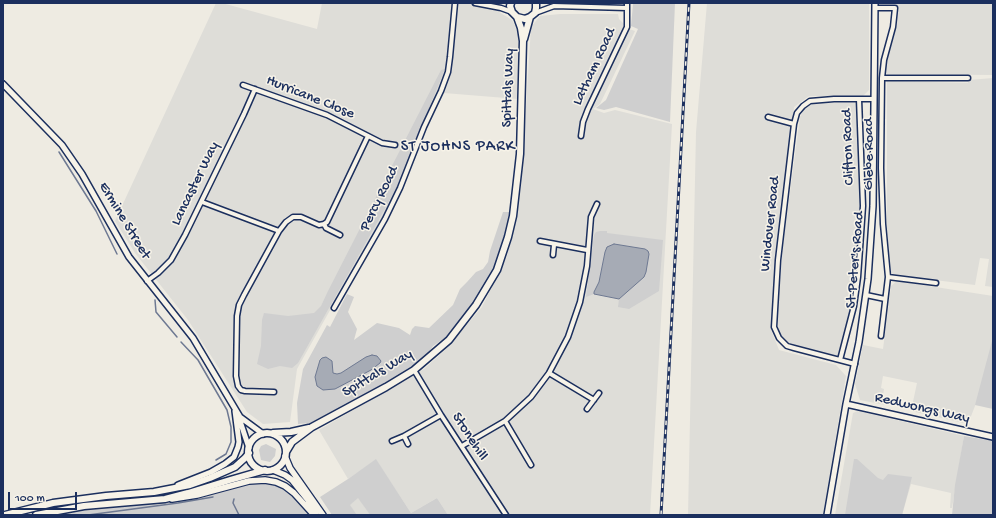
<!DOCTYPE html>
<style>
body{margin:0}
#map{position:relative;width:996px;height:518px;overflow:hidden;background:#eeebe2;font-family:"Gochi Hand",sans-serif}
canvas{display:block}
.frame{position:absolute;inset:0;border:4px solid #1b2f5e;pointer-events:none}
.scale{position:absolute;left:8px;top:492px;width:69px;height:18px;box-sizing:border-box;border:2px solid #1b2f5e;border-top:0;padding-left:5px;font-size:12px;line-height:14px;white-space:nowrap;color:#1b2f5e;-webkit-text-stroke:3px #f7f3e8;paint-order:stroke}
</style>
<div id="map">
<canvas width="996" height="518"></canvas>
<div class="frame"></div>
<div class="scale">100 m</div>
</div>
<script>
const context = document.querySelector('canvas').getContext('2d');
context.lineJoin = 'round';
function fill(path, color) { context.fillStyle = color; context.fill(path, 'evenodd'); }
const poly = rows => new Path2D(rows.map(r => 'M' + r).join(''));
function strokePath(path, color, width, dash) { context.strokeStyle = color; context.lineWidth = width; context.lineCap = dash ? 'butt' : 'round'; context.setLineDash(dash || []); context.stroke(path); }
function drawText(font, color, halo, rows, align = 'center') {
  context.font = font + ' "Gochi Hand",sans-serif'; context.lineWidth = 3; context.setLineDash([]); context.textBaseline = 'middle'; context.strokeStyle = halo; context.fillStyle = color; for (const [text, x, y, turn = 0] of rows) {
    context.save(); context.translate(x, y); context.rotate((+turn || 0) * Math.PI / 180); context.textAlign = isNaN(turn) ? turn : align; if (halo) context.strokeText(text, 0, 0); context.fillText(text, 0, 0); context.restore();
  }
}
fill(poly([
 [216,3,222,3,317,29,322,3,498,3,499,12,512,20,517,29,519,30,521,42,518,99,444,93,449,80,442,80,393,198,297,369,290,422,263,424,247,412,188,320,135,253,115,221],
 [707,3,869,3,869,90,863,96,809,96,794,107,771,330,779,350,836,365,846,376,823,515,688,515,696,132],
 [896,3,993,3,993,75,884,74,894,28],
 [560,14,618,14,619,19,629,29,635,31,600,104,593,109,604,113,615,110,672,124,650,515,448,515,437,498,411,513,376,460,348,479,319,430,424,369,445,350,482,307,507,256,517,217,521,187,531,27,540,16],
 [993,78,993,287,985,286,989,259,980,258,975,285,894,275,891,272,887,229,887,81,968,83,969,80],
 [815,103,857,103,861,208,859,235,864,236,862,268,856,266,855,279,859,291,852,321,847,321,838,356,789,343,781,337,778,326,778,304,783,245,800,117,805,107],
 [897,281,993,296,993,350,989,370,968,424,911,411,917,383,883,376,881,388,884,389,883,396,886,397,885,405,860,400,855,384,863,345,883,349,891,286],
 [858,411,964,436,952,508,950,508,951,493,911,484,902,515,835,515,853,413],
 [358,497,370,515,357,515,349,505]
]), '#deddd8');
fill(poly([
 [635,3,675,3,670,122,616,107,604,110,596,108,606,100,638,29,631,26,633,4,635,4],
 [445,69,396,189,298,363,292,368,280,366,268,369,257,364,261,346,262,320,264,313,288,316,314,313,321,306,328,291,441,70],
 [503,212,514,212,496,268,483,291,449,335,433,346,426,357,411,369,385,386,310,423,298,424,297,403,303,369,327,325,330,327,347,294,354,297,348,312,357,329,354,340,377,323,399,328,410,335,412,329,415,326,429,328,453,305,460,289,467,282,476,272,483,269,488,262,490,251],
 [600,231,607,231,607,233,663,240,659,291,629,309,618,307,619,299,631,287,605,252,599,282,594,292,594,294,586,297,594,235,596,232],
 [992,341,993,341,993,409,975,405],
 [964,436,993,441,993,515,952,515,955,485],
 [266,444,276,449,275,456,270,462,261,460,259,450,261,446],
 [376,459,411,513,437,498,448,515,370,515,358,498,350,505,357,515,332,515,320,497,348,479],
 [854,459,857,459,878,478,883,480,888,474,912,477,902,515,845,515],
 [256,483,268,483,282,487,298,500,310,515,52,515,104,507,186,500]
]), '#cfcfcf');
const water = poly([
 [614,244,645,249,648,251,649,254,646,272,644,277,619,299,594,294,594,292,599,282,605,252,607,247,614,244],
 [372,355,377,356,381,361,380,363,371,370,335,389,323,390,317,386,315,377,320,360,322,358,326,357,332,361,333,373,337,374,341,373,366,357,372,355]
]);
fill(water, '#a6abb5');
strokePath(water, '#6e7992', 1);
strokePath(poly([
 [59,152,96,211,117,254],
 [155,300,156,312,177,337],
 [181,342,198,360,227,410,231,427,231,442,226,454,216,460],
 [234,499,233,503,239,515],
 [88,515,178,503,213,497]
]), '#6e7992', 1.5);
const minor = poly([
 [475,3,501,8,512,12],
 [875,8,895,8,893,27,884,60,882,78,881,168,883,224,888,277,881,336],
 [535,13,554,6,627,8],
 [882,78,968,78],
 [243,85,327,115,382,143,395,145],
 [768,117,794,124],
 [581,136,583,122,588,109,627,27,627,3],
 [202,202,279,231,286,222,293,217,301,217,319,225,324,224,326,228,340,235],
 [324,224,327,222,368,136],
 [540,241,587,250],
 [553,255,554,245],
 [888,277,936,283],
 [147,281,158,273,171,260,185,235,244,114,255,89],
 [866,295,885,299],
 [334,308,385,219,400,188,424,127,441,91,448,72,450,57,455,3],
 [840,360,854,306,858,277,863,206,859,99],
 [855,364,794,348,787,346,779,338,774,327,778,260,794,124,797,113,803,106,810,101,834,99,874,99],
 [414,370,441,415,506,515],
 [549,373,594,400],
 [274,392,245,391,241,390,238,386,236,376,237,316,239,305,244,295,279,231],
 [587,409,599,393],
 [505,421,531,465],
 [404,436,408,444],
 [392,441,404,436,441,415],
 [462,446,505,421,531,397,549,373,568,337,580,302,587,266,591,217,597,204]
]);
const tertiary = poly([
 [3,84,62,145,82,174,129,257,193,338,240,417,241,424,249,448],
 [846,404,993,437],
 [240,417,263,434],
 [178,485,211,472,225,464,234,457,238,447,239,442,235,411],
 [827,515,846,404,859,342,868,279,873,206,875,3]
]);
const secondary = poly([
 [285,456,290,468,323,515],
 [273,470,285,475,292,480,308,500,316,513],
 [172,499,197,495,249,481,265,480,276,482,285,486,294,493,314,515]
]);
const trunk = poly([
 [517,17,525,19,530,17,535,13,536,8,536,3],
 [524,39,530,17],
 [273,433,291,432,309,428],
 '248 452a19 19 0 1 1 38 0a19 19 0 1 1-38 0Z',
 [286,452,292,442,312,427,386,387,414,370,449,340,476,305,497,270,508,237,513,216,520,154,523,41,521,28,517,17,512,12,510,6,511,3],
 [5,515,53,503,106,496,154,492,190,485,210,478,235,467,245,458,249,453],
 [36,515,84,506,165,499,188,493,230,480,265,470]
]);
strokePath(minor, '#1b2f5e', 7);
strokePath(tertiary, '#1b2f5e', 8);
strokePath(secondary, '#1b2f5e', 8);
strokePath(trunk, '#1b2f5e', 9);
strokePath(minor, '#f7f3e8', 4);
strokePath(tertiary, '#f7f3e8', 5);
strokePath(secondary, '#f7f3e8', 5.5);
strokePath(trunk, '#f7f3e8', 6);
const rail = poly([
 [661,515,689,3]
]);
strokePath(rail, '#1b2f5e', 3);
strokePath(rail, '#f7f3e8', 1.5, [4.5]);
drawText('15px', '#1b2f5e', '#f7f3e8', [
 ["Latham Road",595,67,-65],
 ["Spittals Way",509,88,-88],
 ["Hurricane Close",310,98,22],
 ["Clifton Road",849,147,-92],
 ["Glebe Road",870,154,-90],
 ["Lancaster Way",196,184,-64],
 ["Percy Road",380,199,-64],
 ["Ermine Street",124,221,59],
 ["Windover Road",771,224,-84],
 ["St Peter's Road",856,260,-85],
 ["Spittals Way",378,374,-31],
 ["Redwongs Way",922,409,13],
 ["Stonehill",469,437,57]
]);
context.letterSpacing = '1px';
drawText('16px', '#1b2f5e', '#f7f3e8', [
 ["ST JOHNS PARK",458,148]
]);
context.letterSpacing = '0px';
</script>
